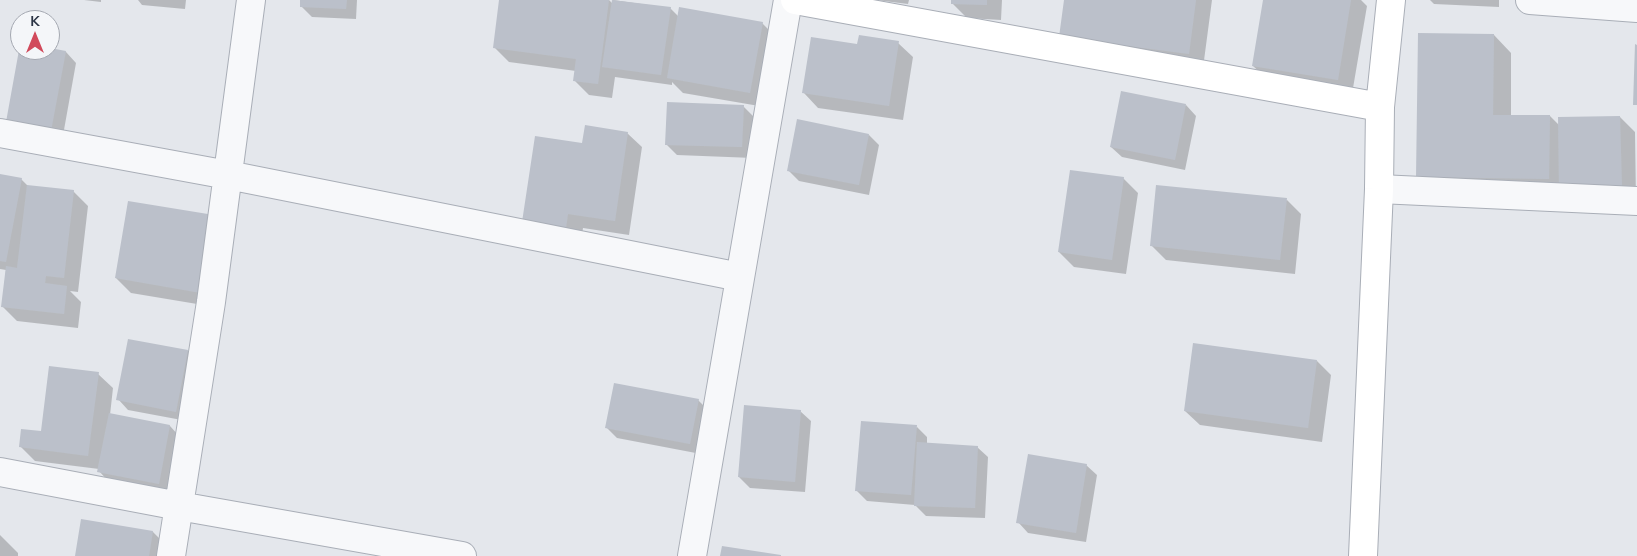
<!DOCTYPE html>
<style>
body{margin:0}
#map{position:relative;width:1637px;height:556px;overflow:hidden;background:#e4e7ec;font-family:Mulish,sans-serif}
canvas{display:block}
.north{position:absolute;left:10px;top:10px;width:50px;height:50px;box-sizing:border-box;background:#f4f6f9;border:1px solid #a4a8b1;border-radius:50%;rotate:0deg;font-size:14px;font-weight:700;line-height:20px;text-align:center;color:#2b3445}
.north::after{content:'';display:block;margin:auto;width:18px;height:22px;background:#d1495b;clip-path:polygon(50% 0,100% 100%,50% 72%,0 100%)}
</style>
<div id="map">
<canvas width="1637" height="556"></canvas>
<div class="north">K</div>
</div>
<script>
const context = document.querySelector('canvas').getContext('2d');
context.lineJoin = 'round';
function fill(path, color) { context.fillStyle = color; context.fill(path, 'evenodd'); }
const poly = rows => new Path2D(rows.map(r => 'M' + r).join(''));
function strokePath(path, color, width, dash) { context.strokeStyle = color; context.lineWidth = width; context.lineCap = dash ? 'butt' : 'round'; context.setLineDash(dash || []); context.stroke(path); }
fill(poly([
 [84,0,101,0,101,2],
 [138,0,186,0,185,9,142,5],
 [301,0,357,0,356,19,312,17,301,6],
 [501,0,609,0,612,3,613,0,670,8,678,16,762,23,777,38,765,107,683,93,672,82,672,85,615,77,612,98,589,95,575,81,576,71,509,62,495,48],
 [876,0,909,0,908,4],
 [952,0,1002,0,1001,20,967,18,952,3],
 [1065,0,1212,0,1203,68,1075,52],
 [1264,0,1361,0,1367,6,1352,94,1268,80,1253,66],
 [1430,0,1499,0,1499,7,1434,4],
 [1494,35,1511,53,1511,116,1550,116,1560,126,1620,117,1635,132,1636,202,1435,194,1418,177],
 [898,43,913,57,903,120,818,108,804,93,858,46],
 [50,49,66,52,76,63,62,141,17,132,20,50],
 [1186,105,1196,116,1185,170,1122,157,1111,147],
 [743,106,754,117,753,158,677,155,666,144],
 [627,133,642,147,629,235,583,228,581,242,538,236,583,144],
 [869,135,879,145,869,195,799,181,788,170],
 [0,175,21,179,28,186,73,191,88,206,78,292,70,291,81,302,78,328,17,321,2,306,6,270,0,269],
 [1123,178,1138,193,1126,274,1074,267,1059,252],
 [1287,200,1301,214,1295,274,1166,260,1151,245],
 [129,202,215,307,131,293,116,278],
 [129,340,188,351,198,362,187,421,128,410,118,399],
 [1317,361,1331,375,1322,442,1200,425,1185,411],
 [98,374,113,388,110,415,170,426,180,437,170,494,109,482,99,471,99,469,35,461,20,446,42,433],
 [698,400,709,411,701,454,617,438,607,428],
 [800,411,811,421,805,492,750,488,739,477],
 [917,427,927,437,927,444,977,447,988,457,985,518,926,516,915,505,867,501,856,490],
 [1086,465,1097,475,1086,542,1028,533,1018,522],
 [82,520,153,532,168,547,166,556,76,556],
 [0,535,18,553,18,556,0,556]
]), '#0003');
fill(poly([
 [300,0,347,0,346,9,300,7],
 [499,0,609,0,598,84,573,81,576,59,493,48],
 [612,0,671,7,661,75,602,67],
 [951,0,987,0,987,5,951,4],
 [1064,0,1196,0,1189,54,1059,37],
 [1263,0,1351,0,1338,80,1252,66],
 [679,7,763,22,750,93,667,78],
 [1418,33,1494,34,1493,115,1550,115,1549,179,1416,177],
 [859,35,899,41,889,106,802,93,811,37,857,44],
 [1635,44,1637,45,1637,105,1633,105],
 [50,48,66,51,51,131,6,122,19,50,50,50],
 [1121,91,1186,104,1175,160,1110,147],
 [667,102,744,105,742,147,665,145],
 [1620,116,1622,188,1559,189,1558,117],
 [797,119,869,134,859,185,787,171],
 [585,125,628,132,615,221,568,214,566,228,522,222,535,136,582,143],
 [1070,170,1124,177,1112,260,1058,252],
 [0,174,22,178,6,262,0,261],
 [27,185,74,190,64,278,46,276,45,283,67,286,64,314,1,307,6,266,17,268],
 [1156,185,1287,198,1280,260,1150,246],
 [128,201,214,215,201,293,115,278],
 [128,339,188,350,176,412,116,400],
 [1193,343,1317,360,1308,428,1184,411],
 [49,366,99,372,88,456,19,447,21,429,41,431],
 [614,383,699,399,690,444,605,428],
 [744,405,801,410,795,482,738,477],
 [109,413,170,425,159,484,97,472],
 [861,421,917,425,911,495,855,491],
 [917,442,978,446,975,508,914,506],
 [1028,454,1087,464,1076,533,1016,523],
 [81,519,153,531,149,556,75,556],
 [722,546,781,555,781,556,720,556]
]), '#bbc0ca');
const street = poly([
 [1530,0,1637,8],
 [0,133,228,175,740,277],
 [1379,189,1637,201],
 [0,472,179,506,462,556],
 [171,556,211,302,251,0],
 [692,556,788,0]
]);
const secondary = poly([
 [795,0,1380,107],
 [1363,556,1379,189,1380,107,1391,0]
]);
strokePath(street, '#a9aeb7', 30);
strokePath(secondary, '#a9aeb7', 30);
strokePath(street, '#f7f8fa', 28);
strokePath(secondary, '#fff', 28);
</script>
